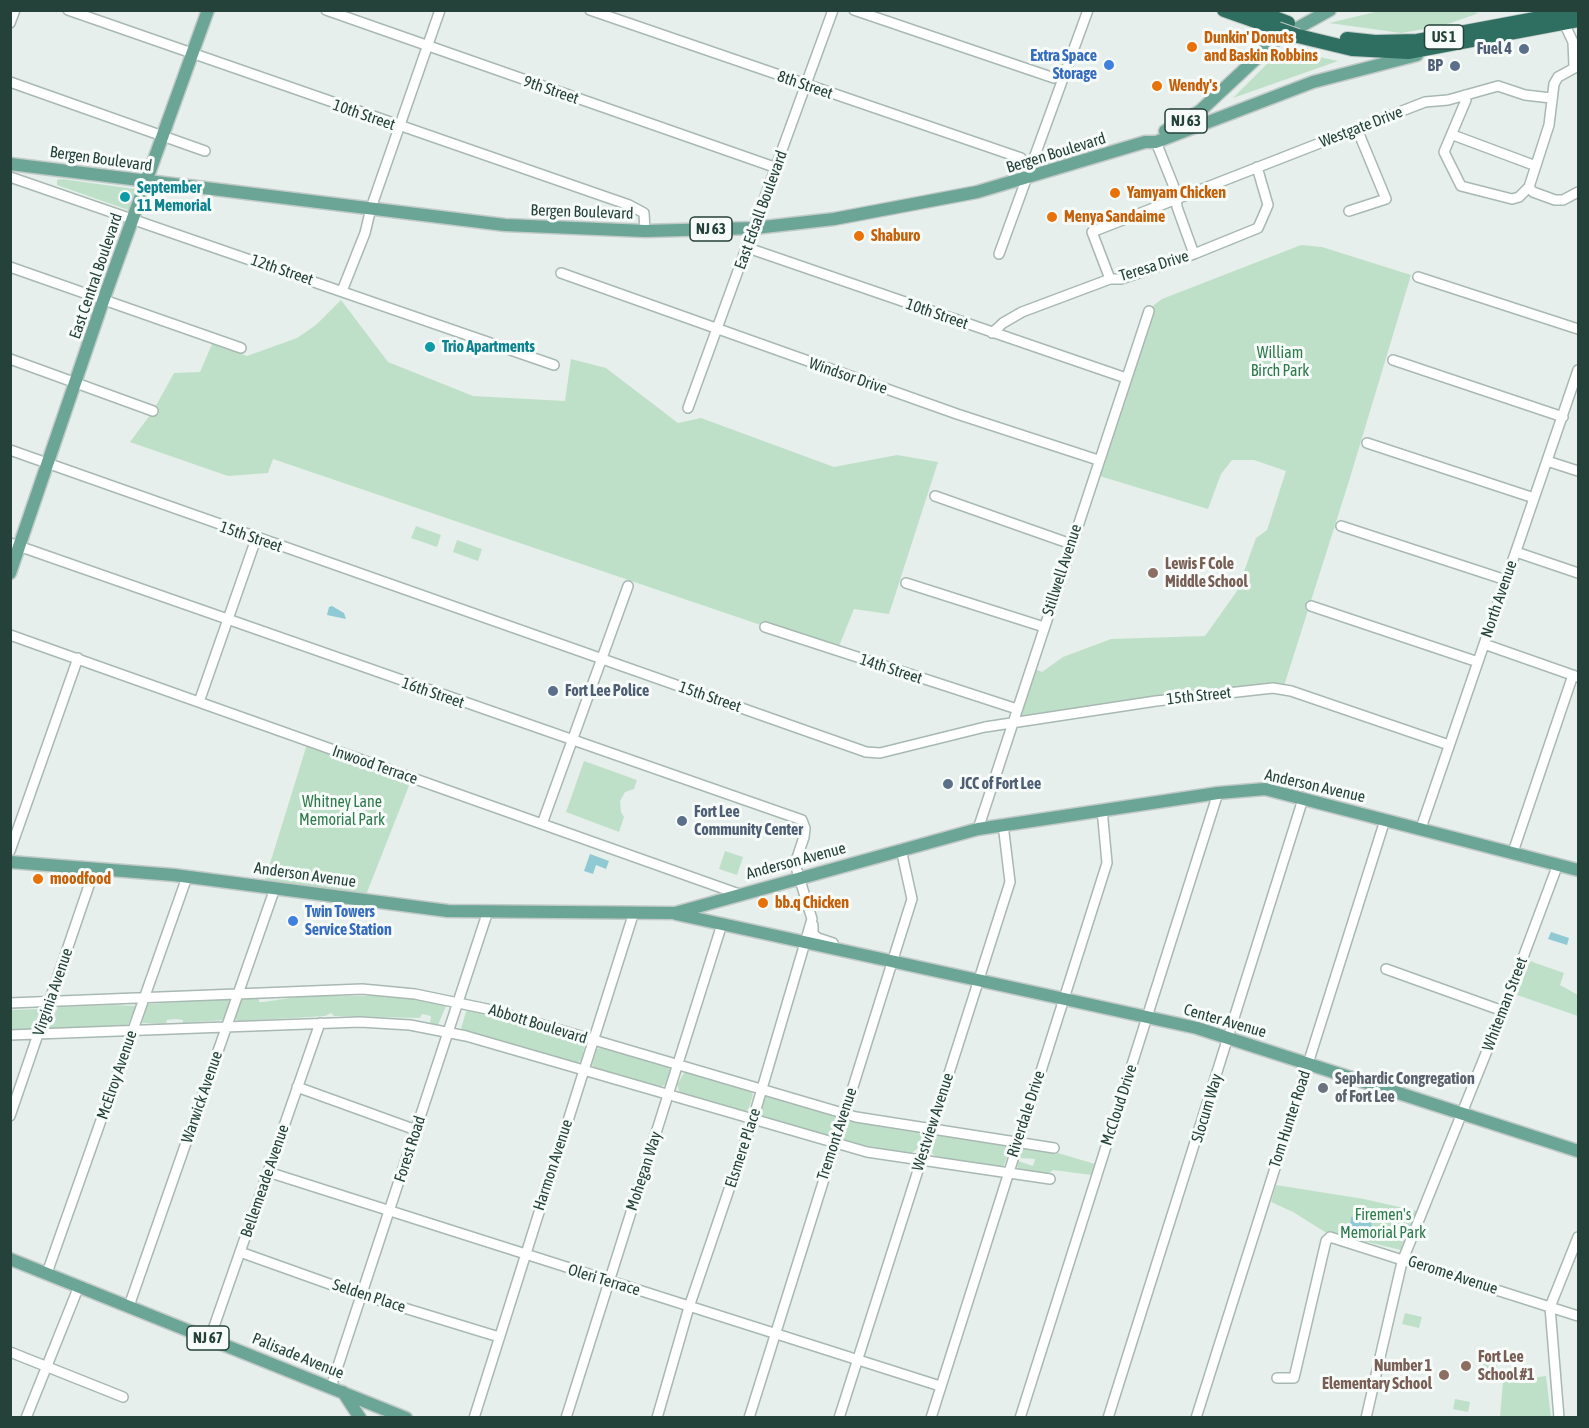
<!DOCTYPE html>
<style>
body{margin:0}
#map{position:relative;width:1589px;height:1428px;overflow:hidden;background:#e6efeb;font-family:"Asap Condensed",sans-serif}
canvas{display:block}
.frame{position:absolute;inset:0;border:12px solid #24423a;pointer-events:none}
</style>
<div id="map">
<canvas width="1589" height="1428"></canvas>
<div class="frame"></div>
</div>
<script>
const context = document.querySelector('canvas').getContext('2d');
context.lineJoin = 'round';
function fill(path, color) { context.fillStyle = color; context.fill(path, 'evenodd'); }
const poly = rows => new Path2D(rows.map(r => 'M' + r).join(''));
function strokePath(path, color, width, dash) { context.strokeStyle = color; context.lineWidth = width; context.lineCap = dash ? 'butt' : 'round'; context.setLineDash(dash || []); context.stroke(path); }
function drawText(font, color, halo, rows, align = 'center') {
  context.font = font + ' "Asap Condensed",sans-serif'; context.lineWidth = 6; context.setLineDash([]); context.textBaseline = 'middle'; context.strokeStyle = halo; context.fillStyle = color; for (const [text, x, y, turn = 0] of rows) {
    context.save(); context.translate(x, y); context.rotate((+turn || 0) * Math.PI / 180); context.textAlign = isNaN(turn) ? turn : align; if (halo) context.strokeText(text, 0, 0); context.fillText(text, 0, 0); context.restore();
  }
}
fill(poly([
 [1465,10,1479,13,1442,26,1401,33,1329,23,1379,11],
 [1282,49,1338,61,1233,98],
 [62,179,135,189,137,193,128,210,57,185,57,180],
 [1301,245,1322,247,1411,275,1349,481,1283,689,1013,723,1031,667,1042,672,1063,657,1111,639,1205,636,1237,591,1256,538,1267,530,1286,471,1254,460,1232,460,1221,474,1208,509,1093,474,1149,311,1154,305,1162,299],
 [341,300,388,362,473,396,565,401,571,359,606,368,678,423,701,418,834,467,897,455,938,462,889,614,854,609,837,651,273,459,268,473,228,476,130,442,153,411,174,373,200,372,212,344,247,356,297,338,316,325],
 [416,526,441,535,437,547,411,538],
 [457,540,482,549,478,561,453,552],
 [308,741,412,778,364,900,263,886],
 [584,761,637,780,634,789,625,792,620,801,621,812,624,817,619,832,566,812],
 [725,851,743,857,737,875,719,869],
 [1530,961,1564,973,1560,985,1578,995,1578,1016,1517,995],
 [303,996,376,996,424,1000,446,1006,438,1025,430,1024,431,1016,422,1014,420,1018,334,1016,331,1013,325,1016,309,1017,239,1021,235,1019,242,999,259,998,259,1002,264,1002],
 [227,999,230,1002,223,1020,183,1023,183,1020,176,1019,167,1020,166,1024,142,1023,148,1004],
 [114,1005,136,1006,128,1025,55,1029,49,1027,58,1007],
 [40,1009,33,1029,11,1030,11,1010],
 [467,1009,585,1042,582,1060,577,1063,463,1030,461,1028],
 [603,1047,667,1065,670,1069,665,1085,659,1087,594,1068,592,1064,597,1049],
 [685,1071,751,1091,753,1095,748,1110,744,1112,680,1093,677,1085],
 [768,1095,837,1116,832,1136,761,1117,759,1113,765,1097],
 [850,1119,922,1132,920,1147,910,1154,843,1141],
 [937,1135,1004,1144,1011,1148,1003,1167,936,1157,932,1153,934,1138],
 [1026,1148,1058,1153,1095,1164,1092,1175,1053,1170,1048,1174,1017,1170,1018,1161,1033,1166,1035,1159,1019,1158,1021,1149],
 [1276,1185,1364,1199,1417,1211,1401,1250,1325,1232,1293,1212,1271,1202],
 [1405,1313,1422,1317,1419,1328,1402,1324],
 [1496,1360,1498,1373,1481,1375,1481,1371,1477,1371,1480,1362],
 [1529,1374,1530,1378,1546,1376,1551,1417,1500,1417,1503,1381,1512,1380,1512,1376],
 [1455,1399,1470,1402,1468,1412,1453,1409]
]), '#bfe0c8');
fill(poly([
 [332,606,344,613,346,619,327,615,329,607],
 [590,854,609,861,606,869,596,865,593,874,584,871],
 [1551,932,1569,938,1567,945,1548,939],
 [1351,1217,1372,1220,1371,1230,1350,1227]
]), '#8ec9d4');
const minor = poly([
 [68,10,629,205,644,213,645,231],
 [326,10,777,168],
 [590,10,1021,158],
 [854,10,1054,78],
 [10,23,15,10],
 [1564,23,1573,42,1574,66],
 [1578,66,1558,77,1554,84,1549,125,1529,187,1533,192,1555,200,1563,200,1578,192],
 [10,82,205,151],
 [1465,95,1466,100,1444,152,1461,186,1512,199,1519,197,1529,187],
 [1453,135,1536,166],
 [1156,142,1176,192,1177,207,1194,254],
 [10,177,554,365],
 [1349,211,1386,199,1357,129],
 [748,248,1126,378],
 [999,254,1088,10],
 [10,267,241,348],
 [561,273,957,414,1098,460],
 [1418,277,1578,329],
 [1110,279,1092,232,1425,102,1448,100,1498,86,1525,95,1551,98],
 [342,291,365,233,371,208,440,10],
 [992,333,1003,323,1022,312,1110,279,1121,279,1194,254,1258,228,1268,205,1257,167],
 [10,359,153,411],
 [1393,360,1563,417],
 [688,408,833,10],
 [1367,443,1534,498],
 [10,450,866,752,880,753,985,727,1156,701,1273,688,1291,691,1449,745],
 [1547,461,1578,471],
 [935,496,1071,544],
 [1341,526,1506,580],
 [10,543,802,820,805,828,804,837,795,864,812,919,753,1119,689,1307,657,1418],
 [1516,552,1578,573],
 [906,583,1044,627],
 [1311,606,1478,662],
 [765,627,1017,709],
 [10,635,739,894],
 [1484,644,1578,677],
 [199,702,256,539],
 [542,824,628,586],
 [1421,828,1578,370],
 [978,829,1149,311],
 [10,851,78,658],
 [1513,852,1573,675],
 [813,925,813,934,818,938,833,943],
 [1386,969,1503,1011],
 [10,1003,362,989,415,994,492,1010,856,1117,1054,1148],
 [10,1035,360,1022,410,1025,466,1036,867,1152,1050,1179],
 [297,1087,416,1130],
 [10,1116,95,868],
 [268,1172,940,1386],
 [240,1252,352,1292,499,1337],
 [47,1273,187,877],
 [129,1306,275,888],
 [210,1338,320,1023],
 [10,1352,123,1397],
 [1277,1378,1294,1378,1326,1241,1330,1237,1578,1316],
 [331,1387,488,911],
 [26,1418,79,1286],
 [474,1418,634,912],
 [566,1418,722,924],
 [749,1418,912,899,901,849],
 [839,1418,1010,882,1003,824],
 [931,1418,1107,863,1102,809],
 [1020,1418,1218,793],
 [1108,1418,1303,799],
 [1196,1418,1385,820],
 [1366,1418,1402,1262,1503,1011,1558,864],
 [1559,1418,1550,1307,1578,1237]
]);
const major = poly([
 [1165,131,1200,111,1276,40,1330,10],
 [10,164,505,225,645,231,755,228,834,219,977,192,1145,142,1156,142,1313,82,1417,55],
 [10,573,103,301,208,10],
 [10,862,174,875,448,911,675,913,978,829,1218,793,1265,789,1578,870],
 [676,914,1197,1028,1578,1151],
 [10,1259,406,1418],
 [343,1392,360,1418]
]);
const highway = poly([
 [1224,10,1278,29],
 [1254,10,1288,23],
 [1298,36,1352,49,1408,52,1578,20],
 [1347,39,1375,42,1417,41,1578,11]
]);
strokePath(minor, '#a8b8b2', 12);
strokePath(major, '#c2cac8', 15);
strokePath(highway, '#c2cac8', 16);
strokePath(minor, '#fff', 9);
strokePath(major, '#6aa596', 12);
strokePath(highway, '#2f6f62', 14);
const highwayBridge = poly([
 [1278,29,1298,36]
]);
strokePath(highwayBridge, '#c2cac8', 16, []);
strokePath(highwayBridge, '#2f6f62', 14);
for (const [x, y, r, color] of [
 [1192,47,6,"#e8710a"],
 [1524,49,6,"#5c6f8a"],
 [1109,65,6,"#3f7fe0"],
 [1455,66,6,"#5c6f8a"],
 [1157,86,6,"#e8710a"],
 [1115,193,6,"#e8710a"],
 [125,197,6,"#0f9aa8"],
 [1052,217,6,"#e8710a"],
 [859,236,6,"#e8710a"],
 [430,347,6,"#0f9aa8"],
 [1153,573,6,"#8d6e63"],
 [553,691,6,"#5c6f8a"],
 [948,784,6,"#5c6f8a"],
 [682,821,6,"#5c6f8a"],
 [38,879,6,"#e8710a"],
 [763,903,6,"#e8710a"],
 [293,921,6,"#3f7fe0"],
 [1323,1088,6,"#6b7280"],
 [1466,1366,6,"#8d6e63"],
 [1444,1375,6,"#8d6e63"]
]) { const dot = new Path2D(); dot.arc(x, y, r, 0, 2 * Math.PI); context.fillStyle = color; context.fill(dot); strokePath(dot, '#f7fbf9', 2); }
for (const [x, y, w] of [
 [1444,37,39],
 [1186,121,42],
 [711,229,42],
 [208,1338,42]
]) { const box = new Path2D(); box.roundRect(x - w / 2, y - 12, w, 24, 4.5); context.fillStyle = '#f7fbf9'; context.fill(box); strokePath(box, '#24423a', 1.5); }
drawText('bold 15px', '#24423a', null, [
 ["US 1",1444,37],
 ["NJ 63",1186,121],
 ["NJ 63",711,229],
 ["NJ 67",208,1338]
]);
drawText('bold 16px', '#c56008', '#f7fbf9', [
 ["Dunkin' Donuts",1204,38],
 ["and Baskin Robbins",1204,56],
 ["Wendy's",1169,86],
 ["Yamyam Chicken",1127,193],
 ["Menya Sandaime",1064,217],
 ["Shaburo",871,236],
 ["moodfood",50,879],
 ["bb.q Chicken",775,903]
], 'left');
drawText('bold 16px', '#4e5e75', '#f7fbf9', [
 ["Fuel 4",1512,49,"right"],
 ["BP",1443,66,"right"],
 ["Fort Lee Police",565,691],
 ["JCC of Fort Lee",960,784],
 ["Fort Lee",694,812],
 ["Community Center",694,830]
], 'left');
drawText('bold 16px', '#366cbe', '#f7fbf9', [
 ["Extra Space",1097,56],
 ["Storage",1097,74],
 ["Twin Towers",305,912,"left"],
 ["Service Station",305,930,"left"]
], 'right');
drawText('16px', '#24423a', '#f7fbf9', [
 ["8th Street",805,85,19],
 ["9th Street",551,90,19],
 ["10th Street",364,115,19],
 ["Westgate Drive",1361,127,-21],
 ["Bergen Boulevard",1056,153,-17],
 ["Bergen Boulevard",101,159,8],
 ["East Edsall Boulevard",761,210,-70],
 ["Bergen Boulevard",582,212,2],
 ["Teresa Drive",1154,266,-17],
 ["12th Street",282,270,19],
 ["East Central Boulevard",96,276,-71],
 ["10th Street",937,314,19],
 ["Windsor Drive",848,376,19],
 ["15th Street",251,537,19],
 ["Stillwell Avenue",1062,570,-72],
 ["North Avenue",1499,599,-71],
 ["14th Street",891,669,18],
 ["16th Street",433,693,19],
 ["15th Street",1199,696,-6],
 ["15th Street",710,697,19],
 ["Inwood Terrace",375,765,19],
 ["Anderson Avenue",1315,786,13],
 ["Anderson Avenue",796,861,-15],
 ["Anderson Avenue",305,875,8],
 ["Virginia Avenue",53,992,-71],
 ["Whiteman Street",1505,1004,-69],
 ["Center Avenue",1225,1021,16],
 ["Abbott Boulevard",538,1024,17],
 ["McElroy Avenue",117,1075,-71],
 ["Warwick Avenue",202,1097,-71],
 ["McCloud Drive",1119,1105,-72],
 ["Slocum Way",1207,1108,-73],
 ["Riverdale Drive",1026,1114,-72],
 ["Tom Hunter Road",1290,1119,-72],
 ["Westview Avenue",933,1122,-72],
 ["Tremont Avenue",837,1134,-72],
 ["Elsmere Place",743,1148,-72],
 ["Forest Road",410,1149,-72],
 ["Harmon Avenue",553,1165,-72],
 ["Mohegan Way",644,1171,-72],
 ["Bellemeade Avenue",265,1181,-71],
 ["Gerome Avenue",1453,1275,18],
 ["Oleri Terrace",604,1280,17],
 ["Selden Place",369,1296,18],
 ["Palisade Avenue",298,1356,22]
]);
drawText('bold 16px', '#0d838f', '#f7fbf9', [
 ["September",137,188],
 ["11 Memorial",137,206],
 ["Trio Apartments",442,347]
], 'left');
drawText('16px', '#2d7a4b', '#f7fbf9', [
 ["William",1280,353],
 ["Birch Park",1280,371],
 ["Whitney Lane",342,802],
 ["Memorial Park",342,820],
 ["Firemen's",1383,1215],
 ["Memorial Park",1383,1233]
]);
drawText('bold 16px', '#785e54', '#f7fbf9', [
 ["Lewis F Cole",1165,564],
 ["Middle School",1165,582],
 ["Fort Lee",1478,1357],
 ["School #1",1478,1375],
 ["Number 1",1432,1366,"right"],
 ["Elementary School",1432,1384,"right"]
], 'left');
drawText('bold 16px', '#5b616d', '#f7fbf9', [
 ["Sephardic Congregation",1335,1079],
 ["of Fort Lee",1335,1097]
], 'left');
</script>
